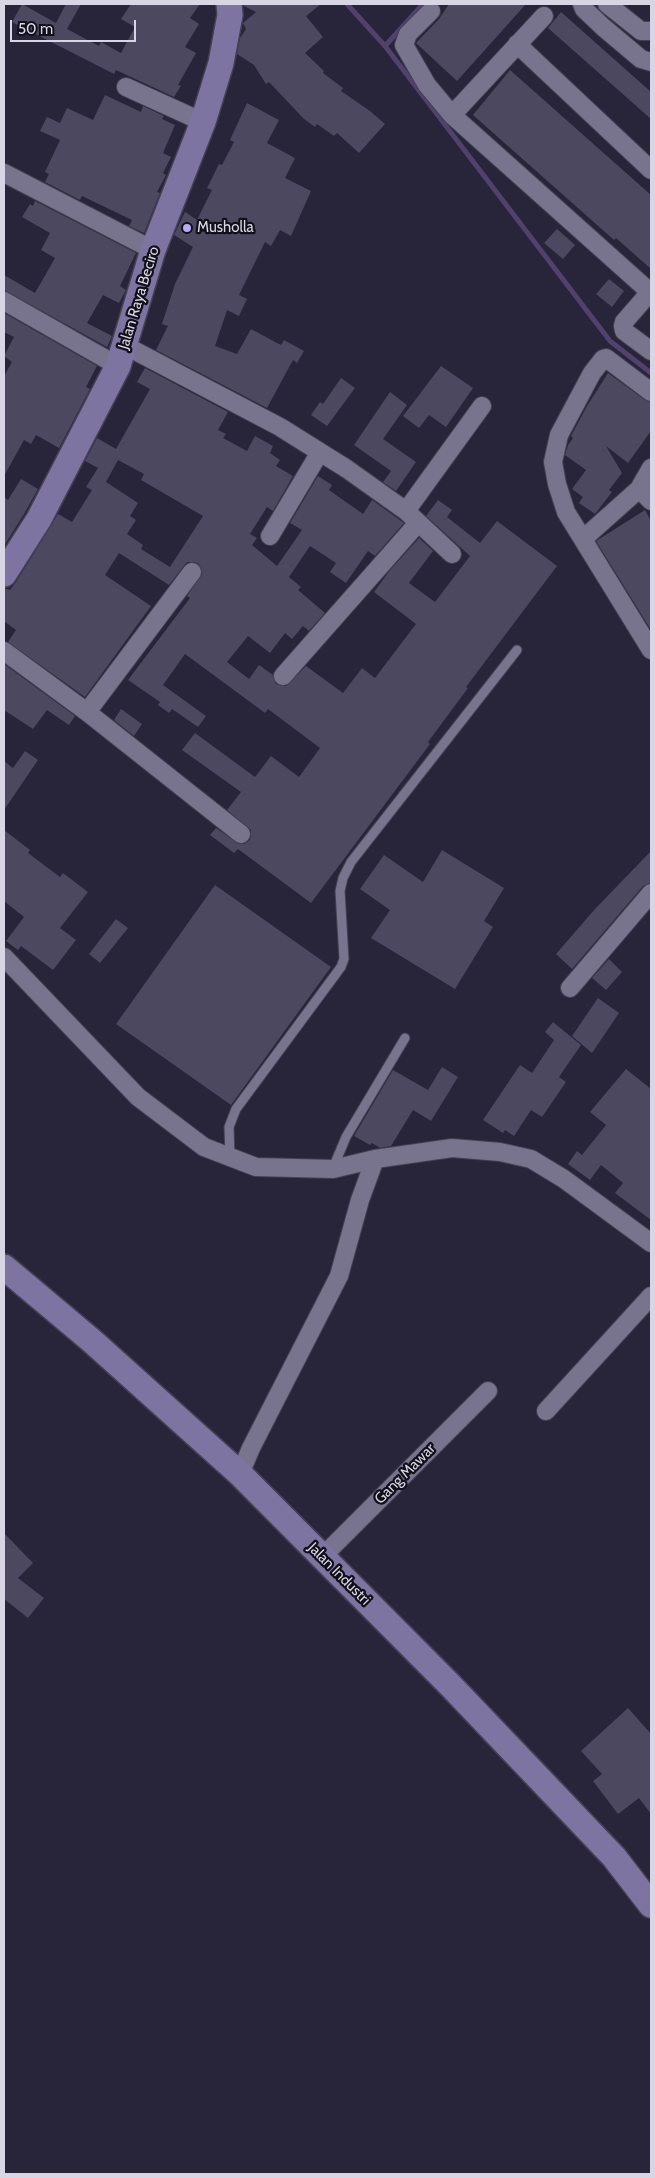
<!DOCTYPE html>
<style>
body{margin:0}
#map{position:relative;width:655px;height:2178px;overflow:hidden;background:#28243a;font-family:Cabin,sans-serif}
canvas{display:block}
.frame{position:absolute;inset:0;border:5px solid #d8d6e5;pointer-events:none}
.scale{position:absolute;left:10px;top:20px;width:126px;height:22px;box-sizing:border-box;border:2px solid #d8d6e5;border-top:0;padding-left:6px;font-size:15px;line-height:18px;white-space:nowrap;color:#d8d6e5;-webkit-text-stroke:4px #110f19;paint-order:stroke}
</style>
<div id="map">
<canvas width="655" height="2178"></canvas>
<div class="frame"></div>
<div class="scale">50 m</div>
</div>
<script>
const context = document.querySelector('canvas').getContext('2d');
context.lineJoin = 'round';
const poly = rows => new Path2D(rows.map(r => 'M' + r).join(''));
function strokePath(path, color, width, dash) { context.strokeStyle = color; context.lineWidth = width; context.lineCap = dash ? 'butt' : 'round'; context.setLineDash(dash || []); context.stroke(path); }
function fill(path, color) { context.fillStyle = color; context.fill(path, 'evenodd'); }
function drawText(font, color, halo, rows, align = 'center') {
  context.font = font + ' Cabin,sans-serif'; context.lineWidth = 4.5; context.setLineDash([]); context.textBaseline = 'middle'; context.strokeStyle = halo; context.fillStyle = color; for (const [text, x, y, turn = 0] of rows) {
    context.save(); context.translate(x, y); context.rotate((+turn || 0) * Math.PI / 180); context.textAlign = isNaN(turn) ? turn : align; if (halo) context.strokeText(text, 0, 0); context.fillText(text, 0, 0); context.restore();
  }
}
strokePath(poly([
 [347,4,385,46,610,341,651,373],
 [385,46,423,4]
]), '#51416d', 5);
fill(poly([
 [22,4,56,23,66,4,81,4,67,29,99,46,101,42,121,53,135,27,121,19,131,4,200,4,190,18,199,24,185,47,196,53,178,85,181,86,174,97,116,70,114,74,12,22],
 [243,4,321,4,306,16,323,37,305,53,324,71,323,73,343,88,341,91,370,111,385,124,359,153,337,133,334,136,317,124,315,127,304,119,269,82,266,84,254,65,237,54,240,38,246,29,243,23,256,12,244,6],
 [449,4,526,4,457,81,416,43,439,19],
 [561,12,651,92,651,119,548,28],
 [510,70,651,195,651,269,616,238,614,240,473,115],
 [105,95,141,112,143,106,164,116,162,119,175,125,163,153,171,157,163,173,166,175,157,192,160,193,144,233,129,226,132,220,82,196,80,200,45,182,49,174,45,172,60,140,40,131,47,117,60,123,67,108,93,120],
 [247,103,279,120,267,143,295,158,285,178,311,191,291,236,280,230,271,246,265,242,239,295,247,299,239,316,227,310,215,346,237,354,251,329,281,345,284,340,304,351,297,363,293,360,267,408,156,350,168,326,162,324,175,284,193,247,174,235,185,212,197,220,212,190,207,188,219,164,222,165,234,142,230,140],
 [35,201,136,253,120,286,126,290,119,303,103,295,87,323,112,336,107,347,4,290,4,275,35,293,55,258,41,250,50,233,22,217,30,204,33,206],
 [557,229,575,245,563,259,544,243],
 [609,279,624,291,612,307,596,294],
 [4,313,97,366,86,387,90,389,59,448,36,435,31,444,24,440,4,476,4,376,12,362,4,356,14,337,4,332],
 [441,366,473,388,446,427,429,415,419,428,403,416],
 [145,368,228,412,218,430,226,434,223,438,247,451,255,436,273,446,270,453,280,460,276,466,293,476,273,511,267,507,250,534,257,538,252,545,277,566,302,530,290,523,318,476,332,485,329,490,363,514,372,500,404,523,375,556,368,551,346,583,330,572,336,563,310,546,289,577,301,587,298,590,325,613,309,631,303,626,292,639,285,633,270,653,248,636,227,662,249,679,259,665,273,675,276,684,286,686,306,666,343,693,362,668,375,678,416,624,374,592,390,570,419,538,433,551,409,583,435,602,470,556,426,516,438,500,452,510,447,517,480,543,497,521,557,566,466,687,468,688,428,742,430,744,311,903,238,849,234,853,210,835,216,828,239,844,244,844,250,840,251,830,227,810,241,792,182,750,195,733,255,777,271,756,299,777,320,748,268,709,265,713,185,654,163,685,206,716,198,727,172,709,169,713,158,705,160,702,128,680,190,598,187,596,202,574,199,564,194,562,187,562,169,585,119,553,105,575,151,606,85,697,8,642,16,630,4,621,4,588,10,590,16,582,58,514,72,522,92,490,86,487,98,468,85,461,97,438,116,449,150,389,137,382],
 [118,460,144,474,141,480,203,516,170,567,141,549,143,545,127,534,136,520,130,516,138,503,106,482],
 [608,373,645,400,651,402,651,431,628,463,606,446,622,473,609,490,612,492,595,514,579,503,583,497,572,489,586,470,565,455,568,445,573,438,571,436,587,406],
 [341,378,355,388,327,426,311,415,320,402,323,404],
 [390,392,407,405,383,439,416,462,396,491,383,482,391,471,354,445],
 [21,479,38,489,24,514,4,546,4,497,8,500],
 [645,510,651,521,651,630,596,541],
 [4,664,75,716,69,725,47,710,33,729,4,710],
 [121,709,142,724,134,736,114,720],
 [25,751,38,760,4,810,4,761,13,768],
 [4,830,30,850,28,853,60,877,63,873,88,892,60,928,76,940,53,970,21,946,18,950,6,941,24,917,4,901],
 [442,850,504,888,484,921,493,927,455,989,371,938,390,910,360,889,384,855,423,882],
 [651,851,651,883,643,886,572,969,556,954,595,909],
 [215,885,331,967,231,1105,116,1024],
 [116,919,128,928,100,963,89,954],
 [609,959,622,972,606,990,592,978],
 [598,998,619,1013,592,1053,572,1036],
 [553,1022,581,1045,559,1077,566,1082,542,1117,531,1110,514,1136,505,1130,503,1133,483,1120,520,1065,532,1073,554,1040,545,1032],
 [442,1067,458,1077,431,1121,413,1110,391,1146,380,1148,372,1143,370,1145,354,1136,393,1070,428,1090],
 [626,1069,651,1089,651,1220,615,1193,623,1183,601,1165,590,1180,568,1164,577,1151,582,1155,606,1125,590,1112],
 [4,1533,33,1563,18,1578,44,1598,28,1618,4,1599],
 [628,1708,651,1734,651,1814,639,1798,618,1814,593,1781,602,1774,581,1751]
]), '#4c4860');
const lane = poly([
 [230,1157,229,1127,236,1109,341,967,344,959,340,891,343,878,351,862,517,650],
 [333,1168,346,1137,405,1038]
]);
const street = poly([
 [582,4,584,9,603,27,641,59,651,62],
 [607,4,641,31,651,31],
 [431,11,408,34,404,45,427,85,452,115,650,292],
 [517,44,651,170],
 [126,87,203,122],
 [452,115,544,16],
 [4,173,153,250],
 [651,291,624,322,623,326,624,331,651,351],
 [4,301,118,366],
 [124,345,280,427,347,469,406,511,452,554],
 [651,392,606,358,603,359,592,373,559,435,553,462,557,484,566,512,651,650],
 [639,489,651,501],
 [406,511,482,406],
 [270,536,320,452],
 [583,539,639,489,651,468],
 [4,651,87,712,241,834],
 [283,676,418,523],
 [87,712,192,572],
 [4,957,138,1097,204,1147,256,1167,333,1169,375,1159,452,1148,500,1152,531,1159,564,1179,651,1243],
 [570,988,651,893],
 [546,1411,651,1296],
 [240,1474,251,1448,339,1276,360,1200,375,1159],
 [322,1557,488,1391]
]);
const secondary = poly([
 [4,574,39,519,118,366,153,250,203,122,221,63,230,15,229,4],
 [4,1267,92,1341,240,1474,451,1686,614,1857,651,1905]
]);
strokePath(lane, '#454154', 11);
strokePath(street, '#454154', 20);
strokePath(secondary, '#454154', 28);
strokePath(lane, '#78748e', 9);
strokePath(street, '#78748e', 18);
strokePath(secondary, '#7d74a2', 25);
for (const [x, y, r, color] of [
 [187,228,5,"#b9abf7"]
]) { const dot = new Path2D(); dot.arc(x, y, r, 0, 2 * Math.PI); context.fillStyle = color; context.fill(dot); strokePath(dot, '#110f19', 2); }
drawText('15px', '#d8d6e5', '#110f19', [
 ["Musholla",197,228]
], 'left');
drawText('15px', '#d8d6e5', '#110f19', [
 ["Jalan Raya Beciro",139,298,-73],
 ["Gang Mawar",405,1474,-45],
 ["Jalan Industri",339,1574,45]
]);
</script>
